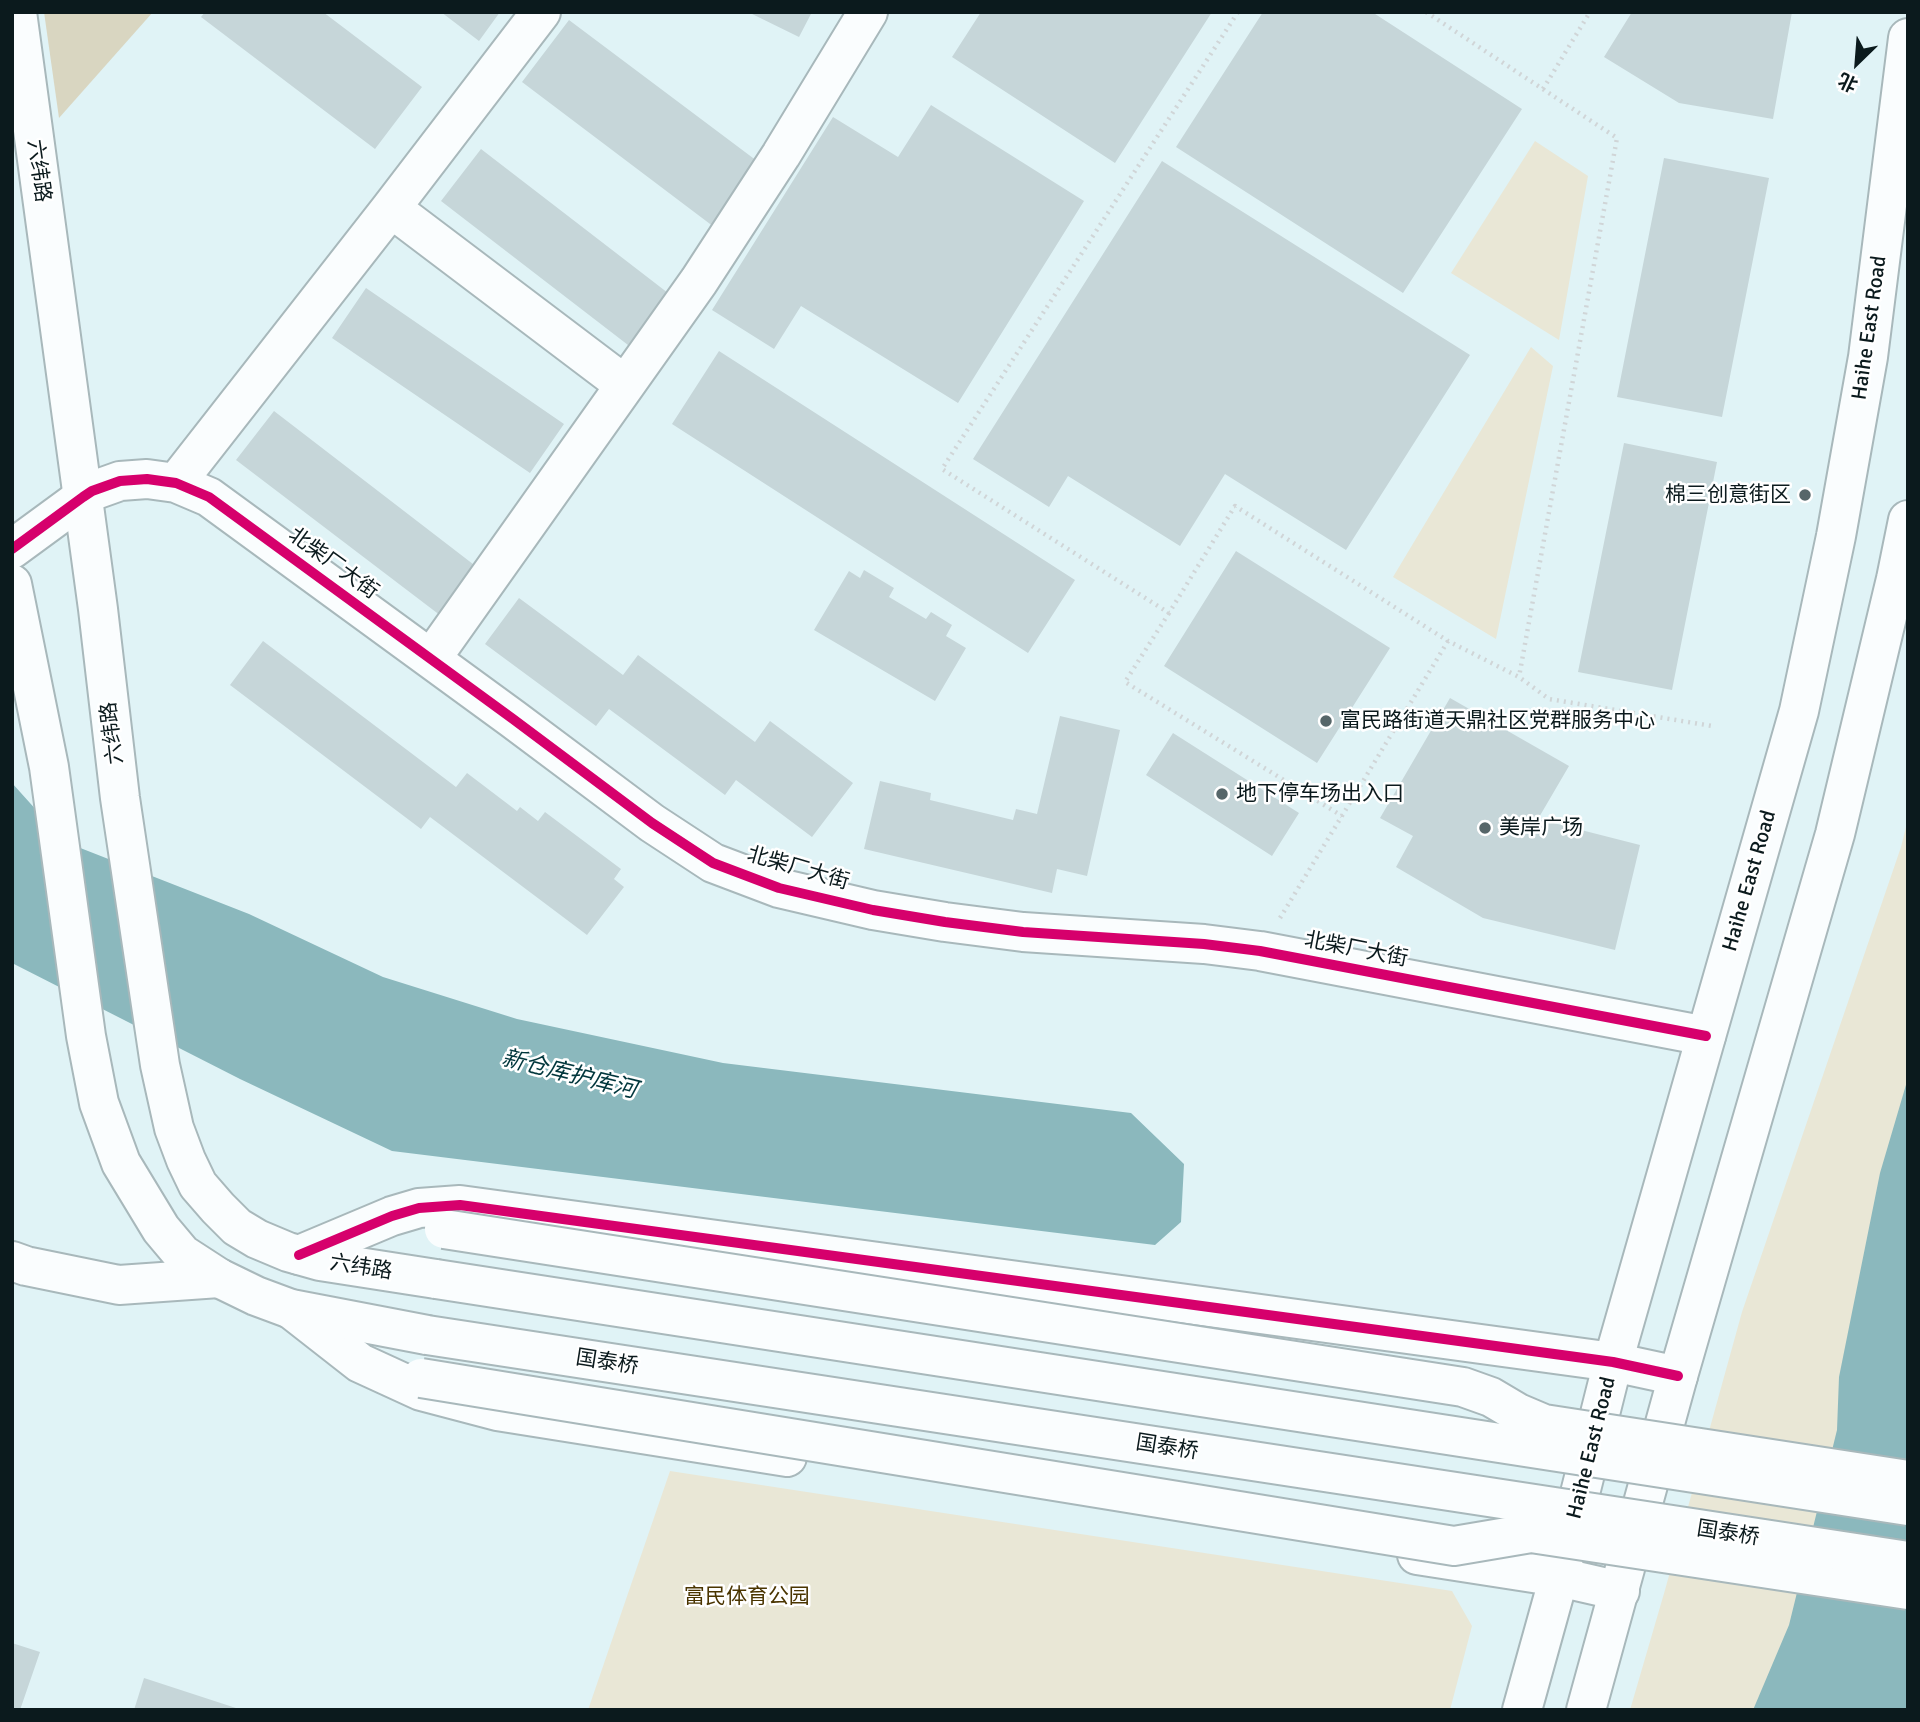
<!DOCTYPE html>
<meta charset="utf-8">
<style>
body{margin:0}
#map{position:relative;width:1920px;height:1722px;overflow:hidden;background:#e0f3f6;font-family:Signika,"Noto Sans SC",sans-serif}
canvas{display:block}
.frame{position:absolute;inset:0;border:14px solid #0b1a1d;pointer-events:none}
.north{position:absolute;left:1822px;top:28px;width:70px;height:70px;-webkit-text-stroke:5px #fff;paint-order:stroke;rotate:205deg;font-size:19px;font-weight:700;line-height:28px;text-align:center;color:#0b1a1d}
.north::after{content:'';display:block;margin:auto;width:24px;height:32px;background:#0b1a1d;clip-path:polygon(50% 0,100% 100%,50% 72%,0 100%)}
</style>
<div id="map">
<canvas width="1920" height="1722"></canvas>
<div class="frame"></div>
<div class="north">北</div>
</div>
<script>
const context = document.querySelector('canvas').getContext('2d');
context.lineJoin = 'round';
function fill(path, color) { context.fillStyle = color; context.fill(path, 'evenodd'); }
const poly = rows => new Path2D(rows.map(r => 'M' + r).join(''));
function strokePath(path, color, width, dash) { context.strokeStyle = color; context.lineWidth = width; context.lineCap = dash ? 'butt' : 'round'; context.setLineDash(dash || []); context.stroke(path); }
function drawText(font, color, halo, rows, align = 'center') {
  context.font = font + ' Signika,"Noto Sans SC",sans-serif'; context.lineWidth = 5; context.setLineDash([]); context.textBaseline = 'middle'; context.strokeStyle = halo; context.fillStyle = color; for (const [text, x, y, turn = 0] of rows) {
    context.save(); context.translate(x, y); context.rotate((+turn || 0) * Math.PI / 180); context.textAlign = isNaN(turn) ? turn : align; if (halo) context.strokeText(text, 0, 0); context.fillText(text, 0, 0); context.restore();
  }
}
fill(poly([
 [1535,141,1588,176,1559,340,1451,273],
 [1531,347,1553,366,1496,639,1393,577],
 [1908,819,1908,1710,1630,1710,1665,1590,1742,1312,1901,847],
 [670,1471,1452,1591,1472,1626,1450,1710,588,1710]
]), '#e9e7d6');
fill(poly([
 [44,12,153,12,59,118]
]), '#d9d6c1');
fill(poly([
 [12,783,65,842,249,914,383,977,517,1019,723,1063,1131,1113,1184,1164,1181,1222,1155,1245,392,1151,240,1079,12,963],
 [1908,1078,1908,1710,1753,1710,1789,1625,1837,1430,1839,1377,1880,1173]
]), '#8bb8bd');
fill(poly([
 [205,12,323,12,422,87,375,149,201,17],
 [441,12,500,12,479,41],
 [748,12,812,12,799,37],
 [981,12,1212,12,1115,163,952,57],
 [1263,12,1372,12,1522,109,1403,293,1176,147],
 [1632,12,1792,12,1773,119,1679,103,1604,57],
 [569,20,765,167,718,230,522,82],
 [931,105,1084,201,958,403,801,306,774,349,712,310,833,117,898,157],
 [481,149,668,293,628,345,441,201],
 [1664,158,1769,178,1722,417,1617,397],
 [1162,161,1470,355,1346,550,1225,474,1180,546,1068,476,1049,507,973,459],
 [366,288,564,424,530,473,332,338],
 [719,351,1075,580,1028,653,672,424],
 [274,411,482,571,445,619,236,460],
 [1624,443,1717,462,1672,690,1578,672],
 [1236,551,1390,648,1317,763,1164,666],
 [864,570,894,588,889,597,926,619,931,612,952,625,946,636,966,648,935,701,814,630,849,571,860,578],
 [519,598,623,675,638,655,755,742,770,721,853,783,812,837,736,780,725,795,609,709,596,726,485,644],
 [263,641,456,787,467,773,517,811,520,807,538,821,545,812,621,869,614,879,624,887,587,935,430,817,421,829,230,685],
 [1450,698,1569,766,1538,819,1640,845,1615,950,1483,918,1396,867,1413,836,1380,818],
 [1060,716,1120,730,1087,876,1057,869,1052,893,864,849,880,781,931,793,930,800,1013,820,1016,809,1037,814],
 [1173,733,1299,813,1272,856,1146,775],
 [12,1643,40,1652,20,1710,12,1710],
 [144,1678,239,1709,239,1710,134,1710]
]), '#c6d6d9');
const minor = poly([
 [391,208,625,385],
 [176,483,391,208,541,12],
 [12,549,83,497,92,491,120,481,147,479,176,483,209,497,513,719,652,823,713,863,779,888,873,910,945,922,1023,932,1204,944,1260,951,1706,1036],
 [431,659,699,281,781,155,868,12],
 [299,1255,392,1216,419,1208,460,1205,1613,1362,1678,1376],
 [12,1261,26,1266,119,1285,219,1278],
 [291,1309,360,1363,421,1391,497,1411,787,1457],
 [1417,1555,1559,1577,1620,1591]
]);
const major = poly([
 [17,12,98,609,120,798,160,1065,174,1128,186,1160,198,1185,218,1208,237,1227,257,1239,288,1252,320,1261,436,1279],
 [12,584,49,767,86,1036,99,1103,121,1163,161,1229,182,1254,219,1278,256,1296,291,1309,427,1335],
 [1522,1710,1559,1577,1613,1362,1799,711,1836,536,1868,357,1908,38],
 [1586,1710,1678,1376,1835,834,1896,579,1908,520]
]);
strokePath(minor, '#a8b8bb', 42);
strokePath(major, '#a8b8bb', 42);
strokePath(poly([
 [1238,12,942,469,1169,613,1235,506,1448,641,1519,677,1549,699,1712,726],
 [1426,12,1617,138,1519,677],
 [1543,89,1590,12],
 [1169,613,1125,682,1342,816],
 [1280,918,1448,641]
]), '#d0d5d7', 4.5, [2, 5]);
strokePath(minor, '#fafdfe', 38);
strokePath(major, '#fafdfe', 38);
const minorBridge = poly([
 [444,1229,1463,1387,1491,1397,1518,1413,1544,1424,1908,1480],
 [421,1378,1454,1546,1531,1533,1908,1590]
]);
const majorBridge = poly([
 [436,1279,1908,1506],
 [427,1335,1908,1561]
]);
strokePath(minorBridge, '#a8b8bb', 42, []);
strokePath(majorBridge, '#a8b8bb', 42, []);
strokePath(minorBridge, '#fafdfe', 38);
strokePath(majorBridge, '#fafdfe', 38);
strokePath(poly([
 [12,549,83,497,92,491,120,481,147,479,176,483,209,497,513,719,652,823,713,863,779,888,873,910,945,922,1023,932,1204,944,1260,951,1706,1036],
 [299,1255,392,1216,419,1208,460,1205,1613,1362,1678,1376]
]), '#d6006c', 10);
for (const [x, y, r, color] of [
 [1805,495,7,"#566669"],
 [1326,721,7,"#566669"],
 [1222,794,7,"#566669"],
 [1485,828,7,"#566669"]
]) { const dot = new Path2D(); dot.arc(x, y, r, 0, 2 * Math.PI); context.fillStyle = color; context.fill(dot); strokePath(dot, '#fff', 2.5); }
drawText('21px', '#0b1a1d', '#fff', [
 ["六纬路",38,171,82],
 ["Haihe East Road",1870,328,-82],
 ["北柴厂大街",333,564,36],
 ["六纬路",113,733,-97],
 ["北柴厂大街",798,869,16],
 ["Haihe East Road",1750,881,-74],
 ["北柴厂大街",1356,950,11],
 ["六纬路",361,1268,9],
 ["国泰桥",607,1363,9],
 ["国泰桥",1167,1448,9],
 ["Haihe East Road",1592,1448,-76],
 ["国泰桥",1728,1534,9]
]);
drawText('21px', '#0b1a1d', '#fff', [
 ["棉三创意街区",1791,495,"right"],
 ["富民路街道天鼎社区党群服务中心",1340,721],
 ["地下停车场出入口",1236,794],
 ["美岸广场",1499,828]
], 'left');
drawText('21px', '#4a3500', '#fff', [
 ["富民体育公园",747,1597]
]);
drawText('italic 23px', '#00363c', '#fff', [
 ["新仓库护库河",569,1075,14]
]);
</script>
